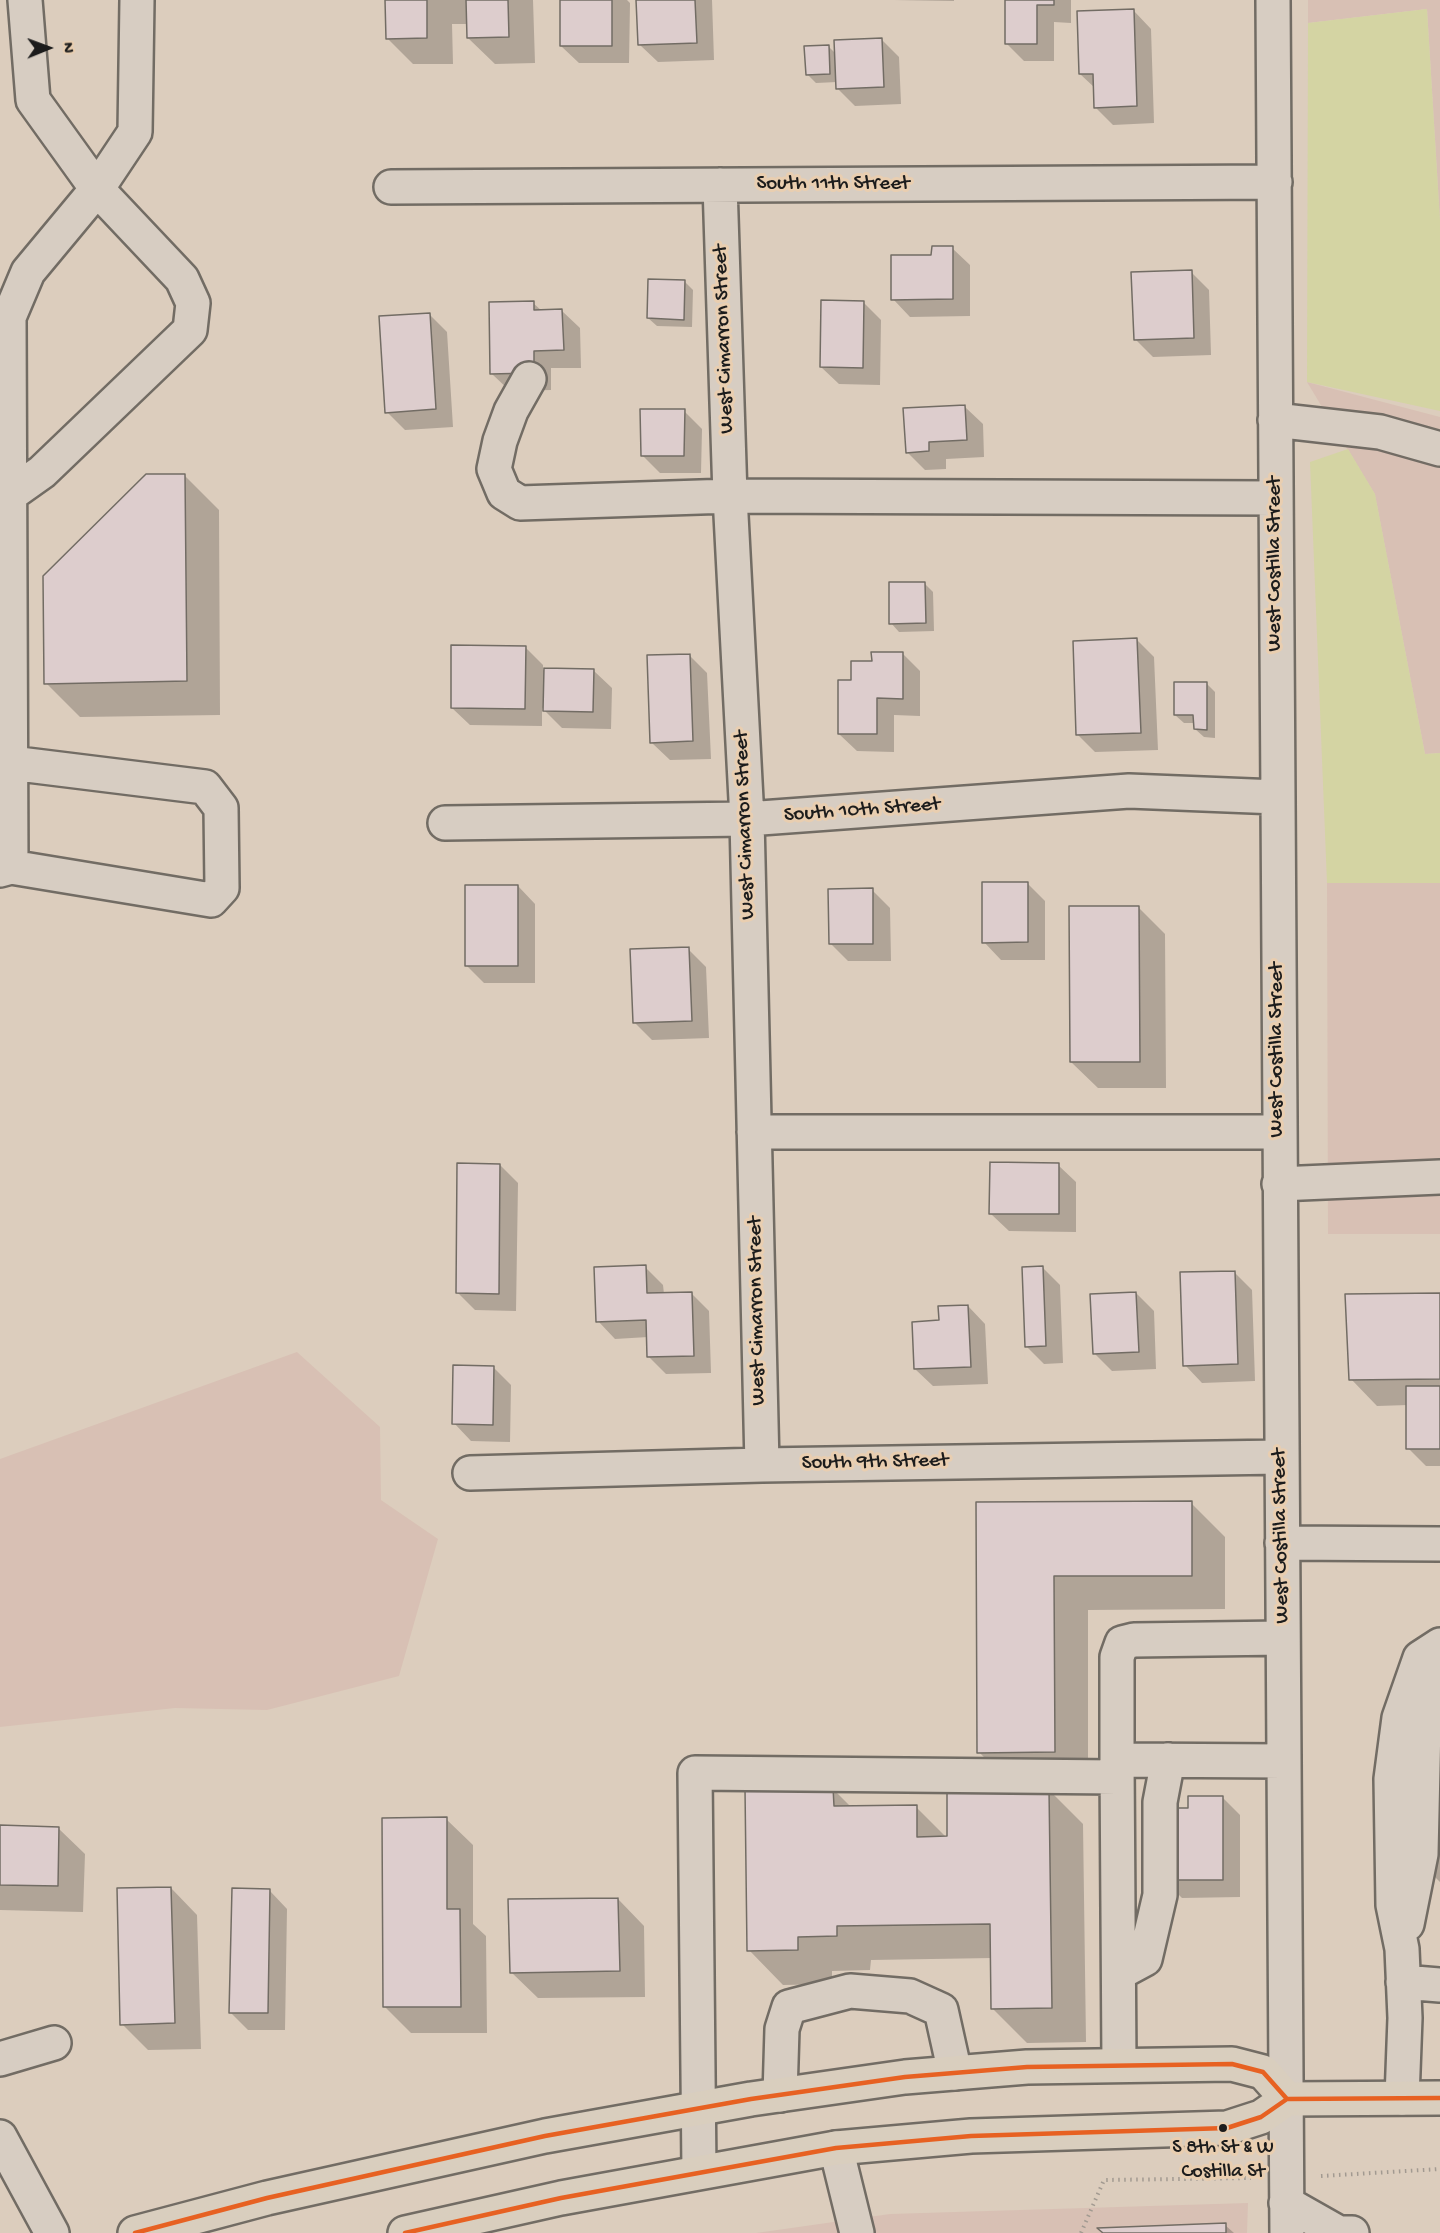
<!DOCTYPE html>
<style>
body{margin:0}
#map{position:relative;width:1440px;height:2233px;overflow:hidden;background:#dccdbd;font-family:"Gochi Hand",sans-serif}
canvas{display:block}
.north{position:absolute;left:18px;top:18px;width:60px;height:60px;-webkit-text-stroke:4px #e9ceb0;paint-order:stroke;rotate:89deg;font-size:16px;font-weight:700;line-height:24px;text-align:center;color:#1c1c1c}
.north::after{content:'';display:block;margin:auto;width:21px;height:27px;background:#1c1c1c;clip-path:polygon(50% 0,100% 100%,50% 72%,0 100%)}
</style>
<div id="map">
<canvas width="1440" height="2233"></canvas>
<div class="north">N</div>
</div>
<script>
const context = document.querySelector('canvas').getContext('2d');
context.lineJoin = 'round';
function fill(path, color) { context.fillStyle = color; context.fill(path, 'evenodd'); }
const poly = rows => new Path2D(rows.map(r => 'M' + r).join(''));
function strokePath(path, color, width, dash) { context.strokeStyle = color; context.lineWidth = width; context.lineCap = dash ? 'butt' : 'round'; context.setLineDash(dash || []); context.stroke(path); }
function drawText(font, color, halo, rows, align = 'center') {
  context.font = font + ' "Gochi Hand",sans-serif'; context.lineWidth = 6; context.setLineDash([]); context.textBaseline = 'middle'; context.strokeStyle = halo; context.fillStyle = color; for (const [text, x, y, turn = 0] of rows) {
    context.save(); context.translate(x, y); context.rotate((+turn || 0) * Math.PI / 180); context.textAlign = isNaN(turn) ? turn : align; if (halo) context.strokeText(text, 0, 0); context.fillText(text, 0, 0); context.restore();
  }
}
fill(poly([
 [1308,0,1440,0,1440,221,1427,9,1308,23],
 [1307,382,1440,417,1440,753,1425,754,1375,495],
 [1327,883,1440,883,1440,1234,1328,1234],
 [297,1352,380,1427,381,1500,438,1539,399,1676,267,1710,175,1708,0,1727,0,1459],
 [1248,2203,1247,2233,756,2233,890,2214]
]), '#d8c0b4');
fill(poly([
 [1427,9,1440,221,1440,411,1307,382,1308,23],
 [1348,449,1375,494,1425,754,1440,753,1440,883,1327,883,1310,462]
]), '#d4d4a3');
fill(poly([
 [386,0,533,0,535,63,495,64,468,38,468,24,452,24,453,64,413,64,387,38],
 [562,0,627,0,630,3,629,63,579,63,561,46],
 [638,0,712,0,714,60,658,62,640,45],
 [894,0,954,0,954,1],
 [1006,0,1071,0,1071,23,1054,22,1054,61,1024,61,1006,43],
 [1134,11,1151,29,1154,123,1113,125,1095,107,1095,88,1080,74],
 [882,40,899,57,901,104,855,106,837,88,837,82,816,83,807,74,828,46,836,54],
 [952,248,970,265,970,316,910,317,893,299],
 [1191,272,1209,290,1211,355,1153,357,1135,339],
 [685,282,693,290,692,327,657,326,648,318],
 [863,302,881,320,880,385,839,384,821,367],
 [533,303,542,311,562,311,580,328,581,368,551,368,551,390,510,391,492,374],
 [429,314,447,332,453,427,405,430,387,412],
 [965,407,983,424,984,457,946,459,946,469,925,470,907,452],
 [684,411,702,429,701,473,660,473,642,455],
 [185,476,219,510,220,715,80,717,46,683],
 [925,584,933,592,934,631,899,632,891,623],
 [1137,640,1154,657,1158,750,1095,752,1078,735],
 [525,647,543,665,543,670,594,671,612,688,611,729,562,728,542,708,542,726,470,725,452,708],
 [903,654,920,671,920,716,894,715,894,752,857,751,839,734,852,682,873,662],
 [690,656,707,673,711,759,670,760,652,743],
 [1207,684,1215,692,1215,738,1204,737,1195,729,1195,723,1184,723,1175,715],
 [1027,883,1045,901,1045,960,1001,960,984,942],
 [518,886,535,904,535,983,484,983,467,966],
 [872,890,890,908,891,961,848,961,830,943],
 [1138,907,1165,934,1166,1088,1098,1088,1071,1062],
 [688,949,706,967,709,1038,652,1040,634,1022],
 [500,1165,518,1183,516,1311,475,1310,458,1293],
 [1058,1165,1076,1182,1076,1232,1009,1231,991,1214],
 [645,1267,663,1285,664,1294,691,1293,709,1311,711,1373,666,1374,649,1357,648,1337,615,1339,598,1321],
 [1042,1267,1060,1285,1063,1363,1044,1364,1026,1346],
 [1234,1272,1252,1290,1255,1381,1202,1383,1185,1365],
 [1136,1293,1154,1311,1156,1369,1112,1371,1094,1353],
 [1440,1294,1440,1466,1426,1466,1408,1448,1408,1405,1377,1406,1351,1379],
 [968,1306,985,1324,988,1384,933,1386,915,1369,941,1322],
 [494,1368,511,1385,510,1442,471,1441,454,1423],
 [977,1503,1191,1503,1225,1537,1225,1609,1088,1610,1088,1786,1013,1787,979,1752],
 [1440,1731,1440,1882,1434,1876,1434,1853],
 [833,1789,852,1808,916,1807,949,1840,1049,1790,1083,1824,1086,2042,1027,2043,992,2008,992,1958,871,1960,870,1970,832,1971,832,1984,783,1985,749,1950],
 [1222,1797,1240,1815,1240,1897,1182,1898,1164,1880],
 [446,1819,473,1845,473,1924,486,1936,487,2033,411,2033,385,2007],
 [0,1826,58,1828,85,1854,83,1912,0,1910],
 [171,1888,197,1915,201,2049,148,2050,122,2024],
 [270,1891,287,1909,285,2030,248,2030,230,2012],
 [618,1899,644,1926,645,1997,538,1998,511,1972],
 [1225,2225,1234,2233,1105,2233]
]), '#0003');
const building = poly([
 [385,0,427,0,427,38,386,39,385,0],
 [466,0,508,0,509,37,467,38,466,0],
 [560,0,612,0,612,46,560,46,560,0],
 [636,0,695,0,697,43,638,45,636,0],
 [1005,0,1054,0,1054,5,1037,5,1037,44,1005,44,1005,0],
 [1134,9,1137,106,1094,108,1093,74,1079,74,1077,11,1134,9],
 [882,38,884,87,836,89,834,40,882,38],
 [829,45,830,74,806,75,804,46,829,45],
 [932,246,953,246,953,299,891,300,891,255,931,255,932,246],
 [1192,270,1194,338,1134,340,1131,272,1192,270],
 [648,279,685,280,684,320,647,318,648,279],
 [821,300,864,301,863,368,820,367,821,300],
 [534,301,534,310,562,309,564,350,534,351,534,373,490,374,489,302,534,301],
 [430,313,436,409,385,413,379,316,430,313],
 [965,405,967,440,929,442,929,451,906,453,903,408,965,405],
 [640,409,685,409,684,456,641,456,640,409],
 [146,474,185,474,187,681,44,684,43,576,146,474],
 [889,582,925,582,926,623,889,624,889,582],
 [1137,638,1141,733,1076,735,1073,641,1137,638],
 [451,645,526,646,525,709,451,708,451,645],
 [871,652,903,652,903,699,877,698,877,734,838,734,838,680,851,680,851,661,872,661,871,652],
 [690,654,693,741,650,743,647,655,690,654],
 [544,668,594,669,593,712,543,711,544,668],
 [1174,682,1207,682,1207,730,1194,729,1193,715,1174,715,1174,682],
 [982,882,1028,882,1028,942,982,943,982,882],
 [465,885,518,885,518,966,465,966,465,885],
 [873,888,873,944,829,944,828,889,873,888],
 [1069,906,1139,906,1140,1062,1070,1062,1069,906],
 [689,947,692,1021,633,1023,630,949,689,947],
 [990,1162,1059,1163,1059,1214,989,1214,990,1162],
 [457,1163,500,1164,499,1294,456,1293,457,1163],
 [646,1265,647,1293,692,1292,694,1356,647,1357,646,1320,596,1322,594,1267,646,1265],
 [1043,1266,1046,1346,1025,1347,1022,1267,1043,1266],
 [1235,1271,1238,1364,1183,1366,1180,1272,1235,1271],
 [1136,1292,1139,1352,1093,1354,1090,1294,1136,1292],
 [1440,1293,1440,1379,1349,1380,1345,1294,1440,1293],
 [968,1305,971,1367,914,1369,912,1322,939,1320,938,1306,968,1305],
 [453,1365,494,1366,493,1425,452,1424,453,1365],
 [1406,1386,1440,1386,1440,1449,1406,1449,1406,1386],
 [1192,1501,1192,1576,1054,1576,1055,1752,977,1753,976,1502,1192,1501],
 [833,1787,834,1806,917,1805,917,1837,947,1836,947,1790,1049,1789,1052,2008,991,2009,990,1924,837,1926,837,1936,798,1937,798,1950,747,1951,745,1789,833,1787],
 [1188,1796,1223,1796,1223,1880,1163,1880,1162,1808,1188,1808,1188,1796],
 [447,1817,447,1909,460,1909,461,2007,383,2007,382,1818,447,1817],
 [0,1825,59,1827,58,1886,0,1885,0,1825],
 [171,1887,175,2023,120,2025,117,1888,171,1887],
 [232,1888,270,1889,268,2013,229,2013,232,1888],
 [618,1898,620,1971,510,1973,508,1899,618,1898],
 [1226,2223,1226,2233,1103,2233,1097,2228,1226,2223]
]);
fill(building, '#ddcdcd');
strokePath(building, '#726c64', 1.5);
const minor = poly([
 [1273,0,1287,2233],
 [720,185,730,496,747,819,762,1465],
 [391,187,1275,182],
 [529,379,511,411,500,441,494,469,504,493,520,503,730,496,1276,498],
 [1275,420,1380,432,1440,449],
 [11,494,42,472,190,330,193,303,182,279,97,189,33,100,25,0],
 [445,823,747,819,1129,791,1277,797],
 [11,867,9,317,28,272,97,189,135,132,137,0],
 [0,870,11,867,211,900,222,888,221,808,205,787,11,763],
 [754,1132,1279,1132],
 [1279,1184,1440,1177],
 [470,1473,762,1465,1281,1457],
 [1282,1543,1440,1544],
 [1117,1760,1117,1657,1122,1643,1134,1640,1283,1638],
 [1407,1924,1421,1854,1425,1681,1432,1674],
 [1119,1973,1145,1959,1160,1895,1160,1802,1168,1760],
 [1403,1982,1440,1985],
 [0,2059,54,2043],
 [1119,2065,1117,1760,1283,1761],
 [780,2095,782,2029,789,2007,850,1991,910,1996,941,2010,955,2073],
 [1402,2098,1405,2018,1402,1949,1393,1905,1391,1779,1399,1718,1420,1658,1440,1645],
 [0,2137,52,2233],
 [836,2148,857,2233],
 [699,2172,695,1773,1117,1777],
 [1286,2203,1339,2233,1352,2233]
]);
const major = poly([
 [135,2233,267,2198,545,2136,751,2099,905,2077,1027,2067,1232,2064,1263,2072,1287,2099],
 [405,2233,561,2198,836,2148,971,2136,1227,2128,1261,2117,1287,2099,1440,2098]
]);
strokePath(minor, '#726c64', 38);
strokePath(major, '#726c64', 38);
strokePath(poly([
 [1321,2176,1440,2169],
 [1081,2233,1104,2180,1251,2178]
]), '#a29a91', 4, [1.5, 4.5]);
strokePath(minor, '#d7cdc2', 33);
strokePath(major, '#d9cebe', 33);
strokePath(poly([
 [135,2233,267,2198,545,2136,751,2099,905,2077,1027,2067,1232,2064,1263,2072,1287,2099],
 [405,2233,561,2198,836,2148,971,2136,1227,2128,1261,2117,1287,2099,1440,2098]
]), '#e76122', 4.5);
for (const [x, y, r, color] of [
 [1223,2128,5,"#1c1c1c"]
]) { const dot = new Path2D(); dot.arc(x, y, r, 0, 2 * Math.PI); context.fillStyle = color; context.fill(dot); strokePath(dot, '#e9ceb0', 2); }
drawText('20px', '#1c1c1c', '#e9ceb0', [
 ["S 8th St & W",1223,2149],
 ["Costilla St",1223,2173]
]);
drawText('21px', '#1c1c1c', '#e9ceb0', [
 ["South 11th Street",833,185],
 ["West Cimarron Street",725,339,-92],
 ["West Costilla Street",1276,564,-90],
 ["South 10th Street",862,811,-4],
 ["West Cimarron Street",746,825,-92],
 ["West Costilla Street",1278,1050,-90],
 ["West Cimarron Street",758,1311,-91],
 ["South 9th Street",875,1463,-1],
 ["West Costilla Street",1282,1536,-91]
]);
</script>
